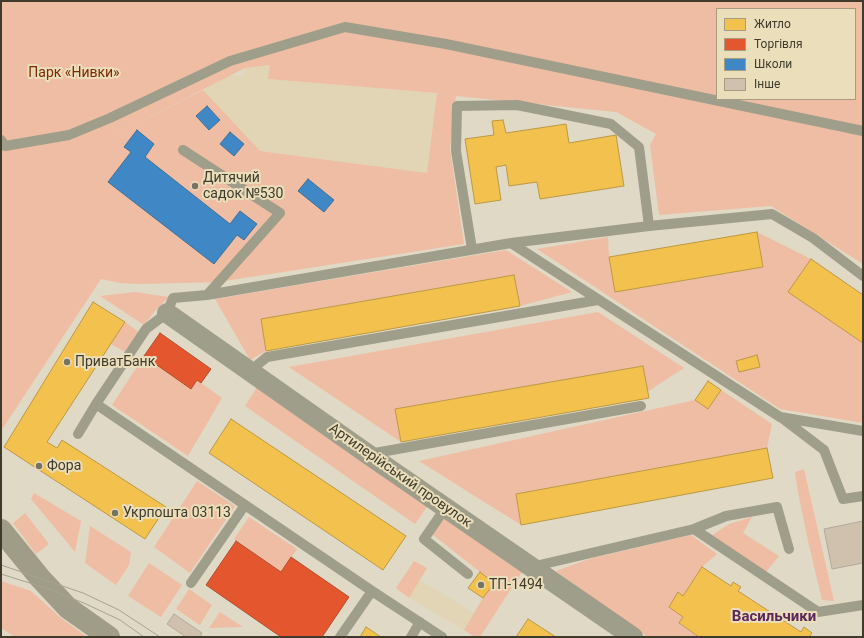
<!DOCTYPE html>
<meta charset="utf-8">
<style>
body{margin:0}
#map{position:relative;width:864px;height:638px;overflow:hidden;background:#e0d9c6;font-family:Roboto,sans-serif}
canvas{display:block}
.frame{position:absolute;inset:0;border:2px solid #3f3a2c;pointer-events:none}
.legend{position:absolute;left:716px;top:8px;width:140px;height:92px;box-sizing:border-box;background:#ebdebb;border:1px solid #a69c82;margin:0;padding:5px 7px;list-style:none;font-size:12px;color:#3f3a2c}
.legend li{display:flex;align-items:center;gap:8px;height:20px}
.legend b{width:20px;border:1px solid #a69c82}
</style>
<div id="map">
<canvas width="864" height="638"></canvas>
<div class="frame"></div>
<ul class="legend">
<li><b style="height:11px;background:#f2c14e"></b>Житло</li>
<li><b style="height:11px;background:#e4572e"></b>Торгівля</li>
<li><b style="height:11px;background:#3f88c5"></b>Школи</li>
<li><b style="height:11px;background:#cfc1ae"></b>Інше</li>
</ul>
</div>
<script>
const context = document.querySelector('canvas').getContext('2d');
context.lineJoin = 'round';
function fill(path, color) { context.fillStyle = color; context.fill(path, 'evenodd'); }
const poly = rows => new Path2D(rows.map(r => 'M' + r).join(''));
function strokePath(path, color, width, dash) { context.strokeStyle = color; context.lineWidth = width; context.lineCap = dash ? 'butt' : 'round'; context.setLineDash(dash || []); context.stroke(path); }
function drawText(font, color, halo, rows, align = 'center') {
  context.font = font + ' Roboto,sans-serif'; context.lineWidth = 4; context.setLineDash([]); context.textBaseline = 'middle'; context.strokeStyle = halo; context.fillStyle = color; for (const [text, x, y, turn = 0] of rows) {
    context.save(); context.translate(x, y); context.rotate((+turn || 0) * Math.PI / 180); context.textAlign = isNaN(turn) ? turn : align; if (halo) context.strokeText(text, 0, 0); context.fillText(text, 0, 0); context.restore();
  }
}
fill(poly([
 [270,65,269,79,437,93,427,173,262,151,343,263,218,282,141,284,120,283,81,224,203,90,230,75,243,76,245,68],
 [420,580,474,613,464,630,409,598]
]), '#e1d5b5');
fill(poly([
 [1,1,863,1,863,264,771,206,659,215,650,145,656,134,616,112,456,96,450,149,464,244,218,282,141,284,120,283,101,279,1,431],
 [717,9,855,9,855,99,717,99],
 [270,65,268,79,437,93,427,173,260,151,203,90,108,138,245,68],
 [757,232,811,259,789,292,863,343,863,423,780,409,537,249,608,237,609,257,615,292,763,267],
 [506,250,572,292,520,306,514,275,261,319,266,351,250,360,215,299],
 [135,292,169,297,155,311,144,325,100,296],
 [598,312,684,368,647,392,643,366,395,409,401,442,289,367],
 [125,322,140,333,127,353,111,344],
 [144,356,190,389,197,380,222,398,188,456,112,405],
 [257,387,429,504,415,524,245,406],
 [721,390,772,424,767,448,516,494,521,525,419,461,695,400,708,409],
 [804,469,834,601,822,600,808,541,798,492,795,472],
 [197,481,235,506,190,573,154,547],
 [34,493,81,521,75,552,31,499],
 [25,513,49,544,36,554,13,523],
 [445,516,522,572,480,637,475,637,464,630,483,598,494,583,432,534],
 [249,517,297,549,281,572,234,539],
 [752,517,743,533,779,556,766,572,711,536,729,524],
 [90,526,131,552,129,565,116,585,85,563],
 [691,535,717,554,702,567,683,596,678,593,669,607,683,617,679,624,699,637,648,637,619,618,556,571,589,559],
 [414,561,427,568,409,598,396,588],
 [149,563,182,585,161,617,128,596],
 [1,581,31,591,61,618,87,637,15,637,1,628],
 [189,589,212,605,200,625,176,609],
 [220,612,243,627,209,628]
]), '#efbda4');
const homes = poly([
 [503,120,506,133,566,124,569,143,616,135,624,186,540,199,537,182,509,186,506,165,496,167,501,200,475,204,465,139,494,135,492,121,503,120],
 [757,232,763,267,615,292,609,257,757,232],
 [811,259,863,295,863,343,788,292,811,259],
 [514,275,520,306,266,351,261,319,514,275],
 [93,302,125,322,47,442,57,448,62,440,166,507,145,539,4,447,93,302],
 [757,355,760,367,739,372,736,361,757,355],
 [643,366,649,398,401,442,395,409,643,366],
 [708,381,721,390,708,409,695,400,708,381],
 [231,419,406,536,383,570,209,453,231,419],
 [767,448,773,478,521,525,516,494,767,448],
 [702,567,731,586,733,582,741,587,738,591,801,632,804,627,812,633,809,637,699,637,679,623,683,617,669,607,678,592,683,596,702,567],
 [480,572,494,583,483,598,468,588,480,572],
 [528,619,556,637,516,637,528,619],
 [366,627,381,637,360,637,366,627]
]);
fill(homes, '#f2c14e');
strokePath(homes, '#bc9844', 1);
const shops = poly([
 [160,333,211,369,201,383,197,380,191,389,144,356,160,333],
 [236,541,281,572,291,557,349,597,322,637,281,637,206,585,236,541]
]);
fill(shops, '#e4572e');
strokePath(shops, '#b24e2d', 1);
const schools = poly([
 [207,106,220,120,209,130,196,116,207,106],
 [137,130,154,144,145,157,230,224,240,211,257,224,244,240,237,235,214,264,108,182,131,152,124,147,137,130],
 [230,132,244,144,234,156,220,144,230,132],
 [308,179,334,200,324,212,298,191,308,179]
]);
fill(schools, '#3f88c5');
strokePath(schools, '#3f7197', 1);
const building = poly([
 [863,521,863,563,832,569,824,529,863,521],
 [174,614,202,633,200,637,186,637,167,624,174,614]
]);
fill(building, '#cfc1ae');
strokePath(building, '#b1a99c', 1);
strokePath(poly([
 [1,140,5,146,69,135,110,118,230,61,345,27,446,44,863,131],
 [183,150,280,213,207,295],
 [511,243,780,417,863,431],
 [472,249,456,151,457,106,517,105,611,124,639,147,649,226],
 [250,371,267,357,598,300],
 [96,404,372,591,442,637],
 [782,418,824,450,843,499,863,496],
 [78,434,96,404,146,329,167,313,173,298,207,295,511,243,649,226,772,214,813,238,863,276],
 [369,454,641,406],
 [446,507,424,539,468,574],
 [694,529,818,612,863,605],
 [531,567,694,529,726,516,777,507,789,549],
 [191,583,245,505],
 [340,637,372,591],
 [411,637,420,622]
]), '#9f9e8a', 10);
strokePath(poly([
 [167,313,369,455,633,637]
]), '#9f9e8a', 20);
strokePath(poly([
 [1,530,40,578,68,608,109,637]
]), '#9f9d87', 22);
strokePath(poly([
 [1,565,83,593,119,610,160,637],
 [1,574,52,590,86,604,120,620,144,637]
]), '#a6a393', 1);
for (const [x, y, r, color] of [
 [195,186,4,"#777262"],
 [67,362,4,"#777262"],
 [39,466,4,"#777262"],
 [115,513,4,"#777262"],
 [481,585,4,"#777262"]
]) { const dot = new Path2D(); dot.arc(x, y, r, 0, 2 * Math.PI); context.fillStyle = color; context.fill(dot); strokePath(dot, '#ebdebb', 1.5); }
drawText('14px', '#7c2902', '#ebdebb', [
 ["Парк «Нивки»",74,73]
]);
drawText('14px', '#3f3a2c', '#ebdebb', [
 ["Дитячий",203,178],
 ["садок №530",203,194],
 ["ПриватБанк",75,362],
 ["Фора",47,466],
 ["Укрпошта 03113",123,513],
 ["ТП-1494",489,585]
], 'left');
drawText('14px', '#3f3a2c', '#ebdebb', [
 ["Артилерійський провулок",400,476,35]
]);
drawText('bold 15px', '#5a295a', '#ebdebb', [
 ["Васильчики",774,617]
]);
</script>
